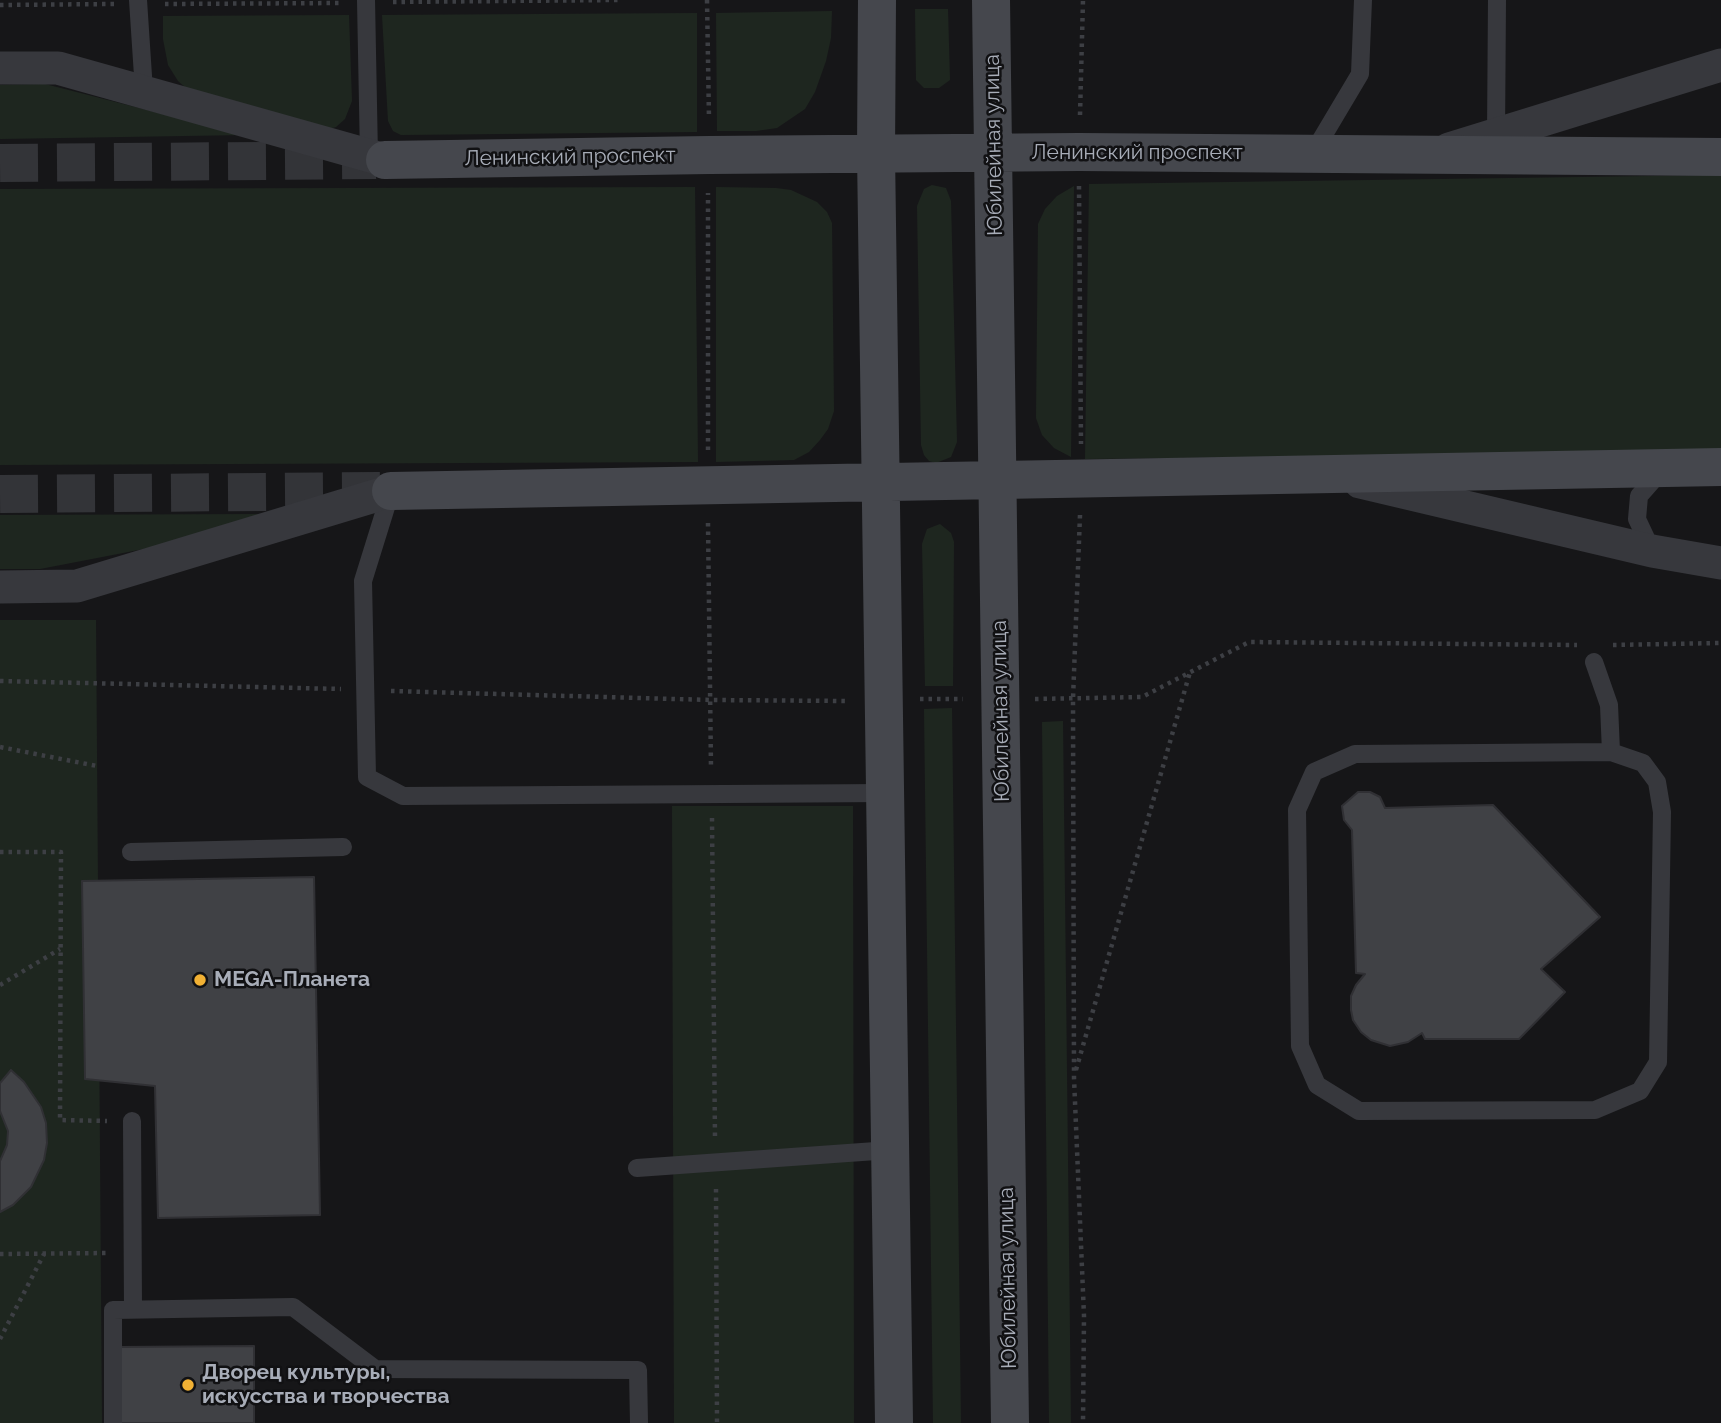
<!DOCTYPE html>
<meta charset="utf-8">
<style>
body{margin:0}
canvas{display:block;background:#161618}
</style>
<canvas width="1721" height="1423"></canvas>
<script>
const context = document.querySelector('canvas').getContext('2d');
context.lineJoin = 'round';
function fill(path, color) { context.fillStyle = color; context.fill(path, 'evenodd'); }
const poly = rows => new Path2D(rows.map(r => 'M' + r).join(''));
function strokePath(path, color, width, dash) { context.strokeStyle = color; context.lineWidth = width; context.lineCap = dash ? 'butt' : 'round'; context.setLineDash(dash || []); context.stroke(path); }
function drawText(font, color, halo, rows, align = 'center') {
  context.font = font + ' Raleway,sans-serif'; context.lineWidth = 5; context.setLineDash([]); context.textBaseline = 'middle'; context.strokeStyle = halo; context.fillStyle = color; for (const [text, x, y, turn = 0] of rows) {
    context.save(); context.translate(x, y); context.rotate((+turn || 0) * Math.PI / 180); context.textAlign = isNaN(turn) ? turn : align; if (halo) context.strokeText(text, 0, 0); context.fillText(text, 0, 0); context.restore();
  }
}
fill(poly([
 [915,9,948,9,950,80,939,88,924,88,916,80],
 [832,11,831,38,826,61,815,92,805,109,777,128,756,131,717,131,716,13],
 [697,13,697,132,401,135,393,131,388,121,382,15],
 [349,15,352,101,345,119,336,127,329,129,187,89,178,81,168,65,163,39,163,16],
 [45,84,245,135,0,139,0,85],
 [1721,175,1721,452,1085,459,1089,184],
 [932,185,946,188,951,201,957,442,951,457,936,463,929,461,924,455,921,445,917,206,924,189],
 [1074,186,1071,457,1054,448,1042,435,1036,418,1038,224,1045,209,1057,196],
 [695,187,698,462,0,465,0,189],
 [716,187,776,188,791,190,817,202,827,212,832,223,834,411,828,429,820,440,809,452,794,460,716,462],
 [261,514,154,547,40,569,0,569,0,515],
 [940,524,951,533,954,542,953,686,925,686,922,544,927,529],
 [0,620,96,620,102,1423,0,1423],
 [952,708,961,1423,933,1423,924,709],
 [1063,721,1071,1423,1049,1423,1042,722],
 [672,806,853,806,854,1423,674,1423]
]), '#1e261f');
const building = poly([
 [1358,792,1370,792,1380,797,1385,808,1493,805,1600,917,1541,969,1565,992,1519,1039,1425,1039,1422,1033,1408,1042,1390,1046,1371,1040,1361,1032,1353,1020,1351,1010,1351,996,1356,985,1365,974,1356,973,1352,830,1344,820,1342,806,1358,792],
 [314,877,320,1215,158,1218,155,1086,85,1079,82,881,314,877],
 [11,1070,24,1082,41,1107,46,1123,47,1143,44,1160,31,1187,13,1205,0,1212,0,1161,7,1145,8,1131,0,1111,0,1083,11,1070],
 [254,1346,254,1423,121,1423,121,1347,254,1346]
]);
fill(building, '#404145');
strokePath(building, '#303034', 2);
strokePath(poly([
 [0,163,376,160],
 [0,494,383,491]
]), '#333438', 38, [38, 19]);
strokePath(poly([
 [707,0,709,119],
 [393,2,619,0],
 [165,4,342,3],
 [0,5,114,4],
 [1080,115,1083,0],
 [1079,186,1081,444],
 [708,450,708,193],
 [1080,515,1073,699,1074,1078,1084,1316,1083,1423],
 [708,523,711,768],
 [1613,645,1721,643],
 [0,681,341,689],
 [391,691,711,700,848,701],
 [920,699,963,699],
 [1035,699,1142,697,1249,642,1577,645],
 [0,747,97,766],
 [712,818,715,1139],
 [0,852,61,852,60,1120,107,1121],
 [0,985,60,949],
 [1076,1070,1190,672],
 [716,1189,717,1423],
 [0,1254,108,1253],
 [0,1339,44,1254]
]), '#3d3f44', 4.5, [3.5, 5]);
strokePath(poly([
 [138,0,144,91],
 [366,0,369,156],
 [1497,0,1496,135,1500,138],
 [1313,153,1360,74,1363,0],
 [391,491,363,581,367,777,403,796,886,793],
 [1652,551,1637,519,1639,496,1661,471],
 [1594,662,1609,705,1611,752,1355,754,1314,772,1297,810,1300,1046,1317,1085,1359,1111,1595,1110,1640,1091,1658,1062,1662,812,1657,782,1643,763,1611,752],
 [131,852,343,847],
 [132,1121,133,1309],
 [637,1168,890,1150],
 [113,1423,113,1310,293,1307,375,1369,638,1370,639,1423]
]), '#37383d', 18);
strokePath(poly([
 [0,68,58,68,385,160],
 [1449,149,1721,65],
 [1360,482,1652,551,1721,563],
 [0,587,77,586,391,491]
]), '#37383d', 33);
strokePath(poly([
 [877,0,876,153,894,1423],
 [991,0,1010,1423],
 [385,160,709,155,1079,152,1721,157],
 [391,491,1721,467]
]), '#45474d', 38);
for (const [x, y, r, color] of [
 [200,980,7,"#f2b134"],
 [188,1385,7,"#f2b134"]
]) { const dot = new Path2D(); dot.arc(x, y, r, 0, 2 * Math.PI); context.fillStyle = color; context.fill(dot); strokePath(dot, '#111113', 2.5); }
drawText('21px', '#a8adb8', '#111113', [
 ["Юбилейная улица",994,145,-91],
 ["Ленинский проспект",1137,153],
 ["Ленинский проспект",570,157,-1],
 ["Юбилейная улица",1001,711,-91],
 ["Юбилейная улица",1008,1278,-91]
]);
drawText('bold 21px', '#a8adb8', '#111113', [
 ["MEGA-Планета",214,980],
 ["Дворец культуры,",202,1373],
 ["искусства и творчества",202,1397]
], 'left');
</script>
